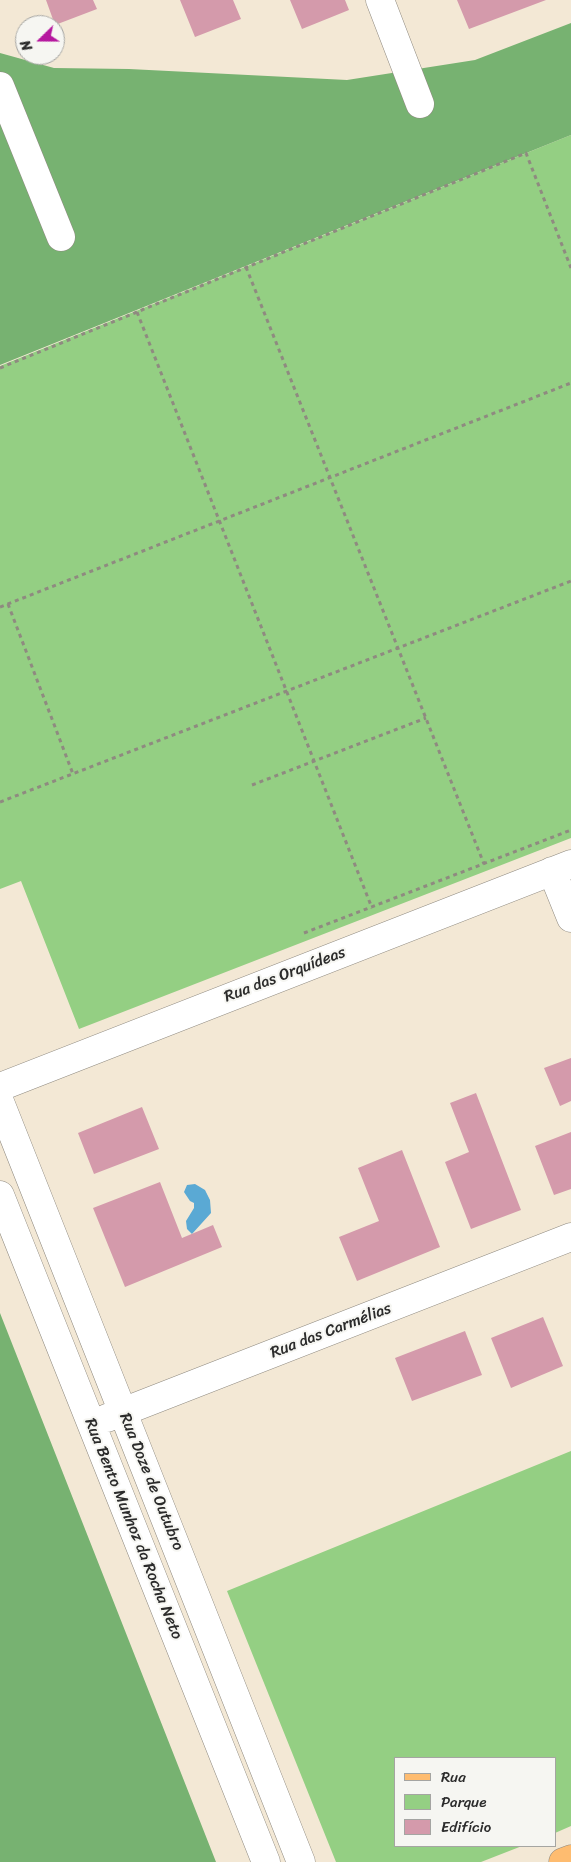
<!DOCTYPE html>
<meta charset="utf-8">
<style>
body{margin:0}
#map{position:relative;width:571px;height:1862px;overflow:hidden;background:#f3e8d5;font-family:Sriracha,sans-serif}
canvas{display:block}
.legend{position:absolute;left:394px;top:1757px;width:162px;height:90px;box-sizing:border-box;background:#f6f6f2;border:1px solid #a5a5a2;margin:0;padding:6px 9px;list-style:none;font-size:15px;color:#2b2b2b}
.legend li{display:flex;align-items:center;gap:10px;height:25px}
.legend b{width:25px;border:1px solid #a5a5a2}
.north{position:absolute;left:15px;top:15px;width:50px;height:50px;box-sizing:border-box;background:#f6f6f2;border:1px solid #a5a5a2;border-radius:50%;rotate:248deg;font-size:14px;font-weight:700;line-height:20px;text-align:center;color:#2b2b2b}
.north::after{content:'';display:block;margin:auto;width:18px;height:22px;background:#b5179e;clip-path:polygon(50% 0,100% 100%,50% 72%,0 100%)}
</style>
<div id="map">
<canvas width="571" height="1862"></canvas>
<ul class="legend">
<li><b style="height:6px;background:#febc70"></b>Rua</li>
<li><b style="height:14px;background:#94cf83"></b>Parque</li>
<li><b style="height:14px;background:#d49aab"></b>Edifício</li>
</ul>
<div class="north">N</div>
</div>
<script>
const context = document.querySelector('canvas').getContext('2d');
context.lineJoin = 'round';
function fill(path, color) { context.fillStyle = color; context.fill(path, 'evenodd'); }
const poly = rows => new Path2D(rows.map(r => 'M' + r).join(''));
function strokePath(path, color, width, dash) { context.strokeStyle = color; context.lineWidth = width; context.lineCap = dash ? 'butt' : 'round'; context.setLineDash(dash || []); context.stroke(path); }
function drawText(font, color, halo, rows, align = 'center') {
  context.font = font + ' Sriracha,sans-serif'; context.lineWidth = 4; context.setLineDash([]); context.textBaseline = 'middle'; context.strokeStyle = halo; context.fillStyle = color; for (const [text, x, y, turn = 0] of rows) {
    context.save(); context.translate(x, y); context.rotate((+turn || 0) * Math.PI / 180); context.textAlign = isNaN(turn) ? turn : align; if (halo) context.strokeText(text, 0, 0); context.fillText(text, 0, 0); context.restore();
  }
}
fill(poly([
 [571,135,571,838,79,1029,21,881,0,889,0,366],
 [571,1451,571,1826,555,1833,555,1758,395,1758,395,1846,522,1846,481,1862,336,1862,227,1591]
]), '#94cf83');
fill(poly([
 [571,23,571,135,0,365,0,53,54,68,129,69,347,80,475,60],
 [0,1313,216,1862,0,1862]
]), '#77b271');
fill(poly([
 [195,1184,205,1190,210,1200,211,1213,192,1234,187,1229,186,1221,194,1208,194,1203,190,1201,184,1192,187,1185]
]), '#5aa9d4');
fill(poly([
 [46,0,93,0,97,9,55,25],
 [180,0,233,0,241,19,195,37],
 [290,0,345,0,349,10,302,29],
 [457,0,546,0,469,29],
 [571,1058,571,1101,560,1106,544,1068],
 [476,1093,521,1210,471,1229,445,1162,469,1152,450,1103],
 [142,1107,159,1149,94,1174,78,1133],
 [571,1132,571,1189,554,1195,535,1146],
 [402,1150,440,1247,357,1281,339,1237,379,1221,358,1168],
 [160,1182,182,1238,213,1225,222,1247,125,1287,93,1208],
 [543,1317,563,1366,511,1388,491,1338],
 [465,1331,482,1375,412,1401,395,1358]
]), '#d49aab');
const minor = poly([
 [380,0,420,104],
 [0,86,61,237],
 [552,871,571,918],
 [0,1087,571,864],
 [0,1102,301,1862],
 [0,1195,266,1862],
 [107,1418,571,1237]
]);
const primary = poly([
 [563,1862,571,1859]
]);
strokePath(minor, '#8f8a80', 29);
strokePath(primary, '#8f8a80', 29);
strokePath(poly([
 [246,267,484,864],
 [137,312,372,908],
 [0,368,526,153,571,268],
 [8,604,73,774],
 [0,607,571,383],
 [252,785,426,718],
 [0,802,571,581],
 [304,933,571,830]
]), '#8f8a80', 3, [4, 4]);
strokePath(minor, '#fff', 28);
strokePath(primary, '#febc70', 28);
drawText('16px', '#2b2b2b', '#f6f6f2', [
 ["Rua das Orquídeas",285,975,-21],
 ["Rua das Carmélias",331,1331,-21],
 ["Rua Doze de Outubro",151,1482,68],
 ["Rua Bento Munhoz da Rocha Neto",133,1529,68]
]);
</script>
